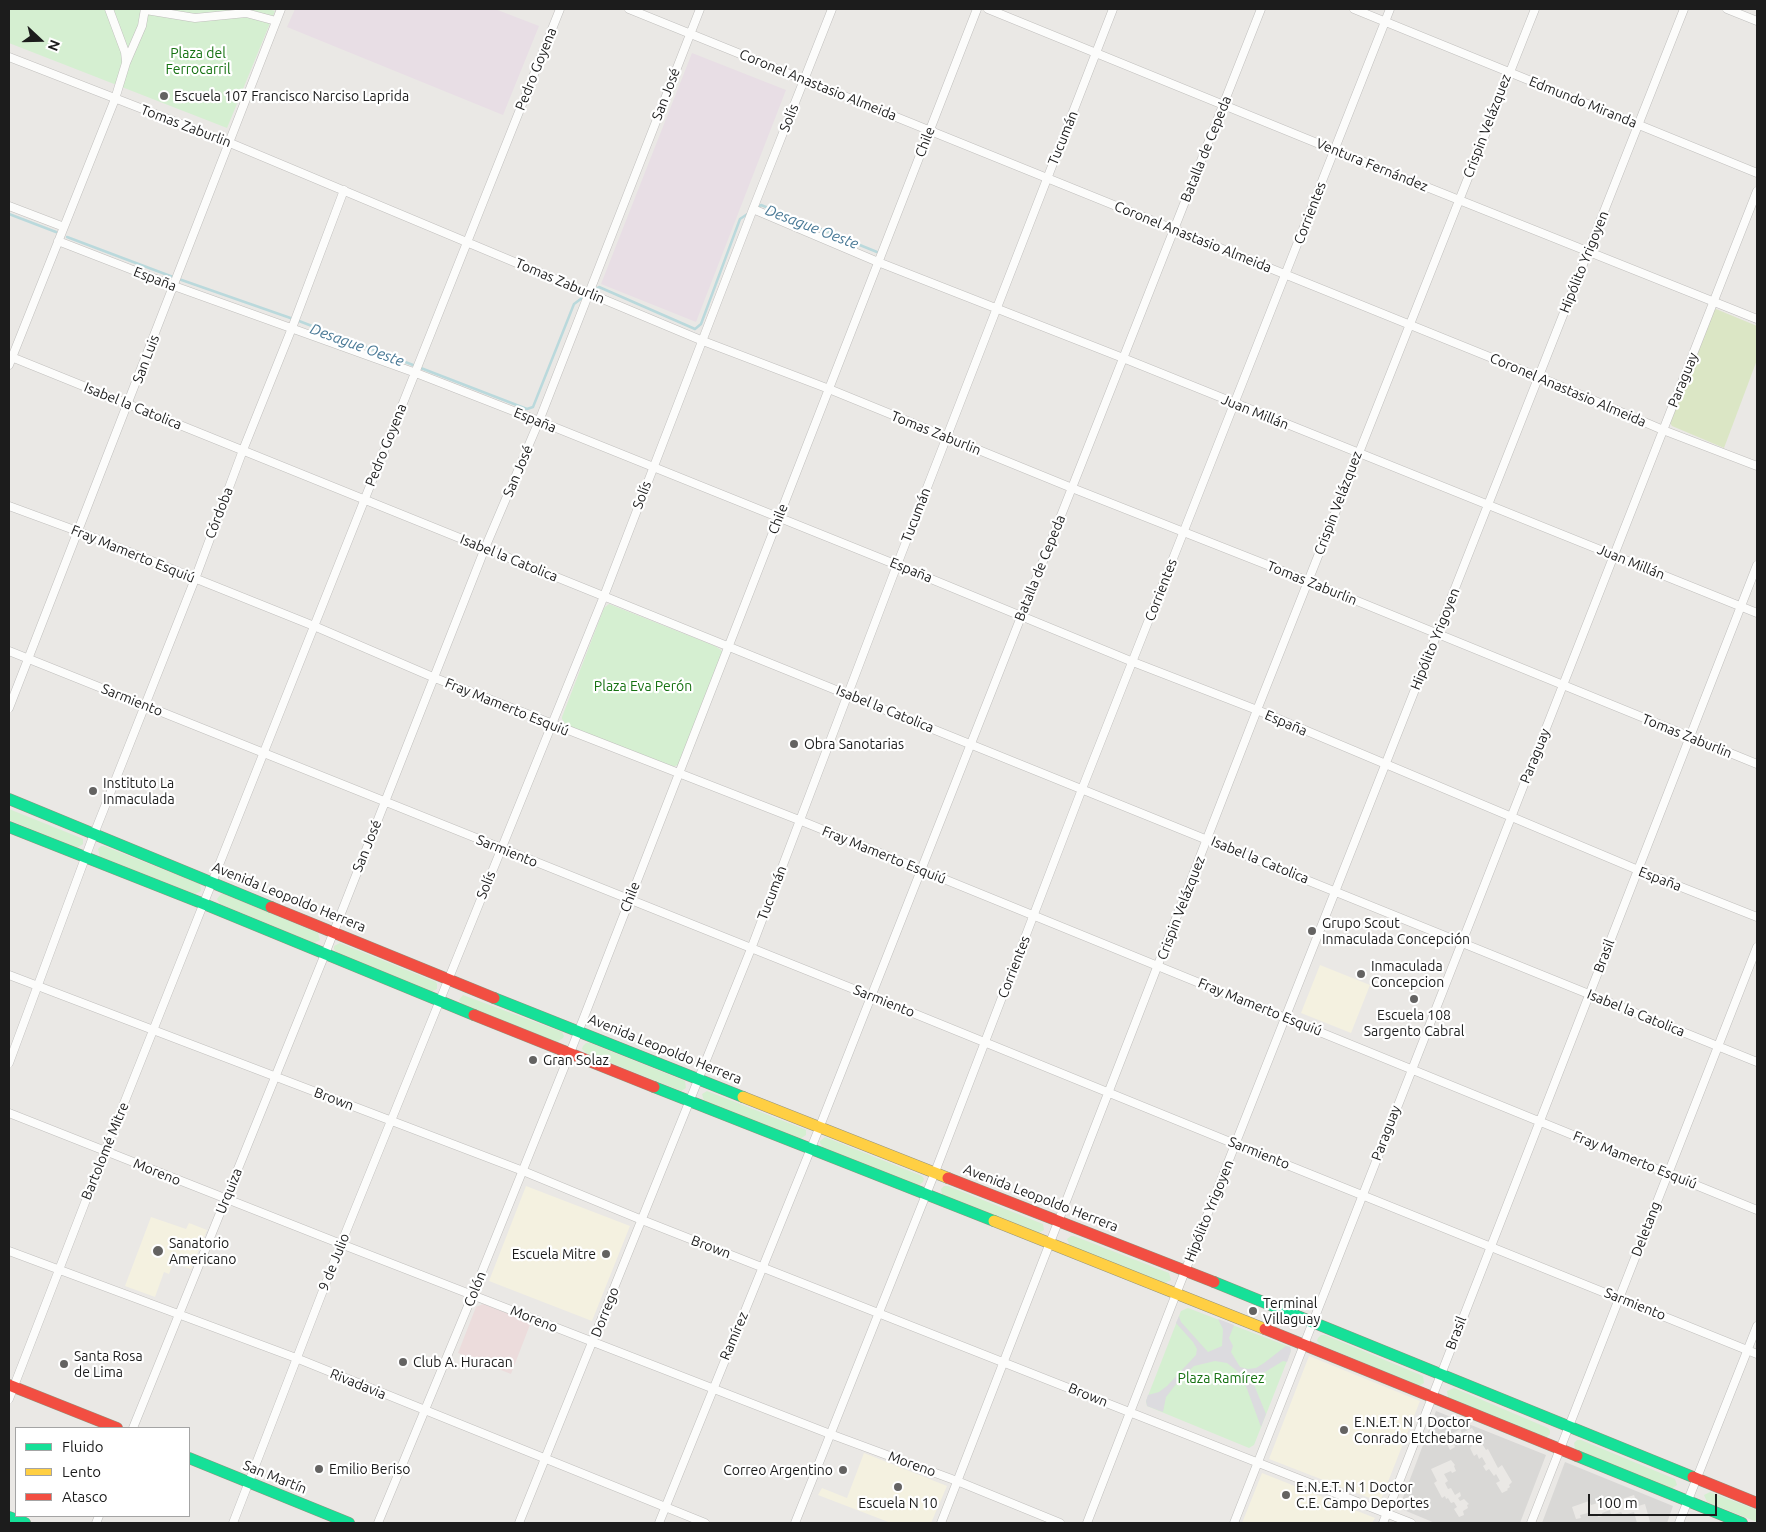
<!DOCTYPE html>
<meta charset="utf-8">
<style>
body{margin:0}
#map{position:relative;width:1766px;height:1532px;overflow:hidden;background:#eae8e5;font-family:Ubuntu,sans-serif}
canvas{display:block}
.frame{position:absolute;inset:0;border:10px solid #1c1c1c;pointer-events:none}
.legend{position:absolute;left:15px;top:1427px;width:175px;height:90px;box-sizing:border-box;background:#fff;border:1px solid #a4a4a4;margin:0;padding:6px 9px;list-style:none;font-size:15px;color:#1c1c1c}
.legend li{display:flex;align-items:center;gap:10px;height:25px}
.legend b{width:25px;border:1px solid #a4a4a4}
.north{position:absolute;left:15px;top:15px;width:50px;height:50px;-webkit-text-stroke:4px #fff;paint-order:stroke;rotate:111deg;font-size:14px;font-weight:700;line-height:20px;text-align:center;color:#1c1c1c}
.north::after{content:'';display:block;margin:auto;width:18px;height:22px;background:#1c1c1c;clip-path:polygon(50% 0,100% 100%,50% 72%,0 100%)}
.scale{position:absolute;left:1588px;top:1494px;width:129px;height:22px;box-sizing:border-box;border:2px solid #1c1c1c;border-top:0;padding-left:6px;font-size:15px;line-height:18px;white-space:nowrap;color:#1c1c1c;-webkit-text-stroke:4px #fff;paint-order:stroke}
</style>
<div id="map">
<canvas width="1766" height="1532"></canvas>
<div class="frame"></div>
<ul class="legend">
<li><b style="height:6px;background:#16e098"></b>Fluido</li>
<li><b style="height:6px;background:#ffcf43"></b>Lento</li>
<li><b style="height:6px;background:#f24e42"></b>Atasco</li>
</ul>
<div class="north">N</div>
<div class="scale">100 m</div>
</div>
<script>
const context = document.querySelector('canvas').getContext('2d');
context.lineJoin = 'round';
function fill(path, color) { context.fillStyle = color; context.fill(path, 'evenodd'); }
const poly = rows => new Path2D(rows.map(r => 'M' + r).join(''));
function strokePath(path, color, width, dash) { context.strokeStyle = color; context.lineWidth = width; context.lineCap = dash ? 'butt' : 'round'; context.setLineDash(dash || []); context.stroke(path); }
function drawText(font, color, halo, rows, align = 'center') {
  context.font = font + ' Ubuntu,sans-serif'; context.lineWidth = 4.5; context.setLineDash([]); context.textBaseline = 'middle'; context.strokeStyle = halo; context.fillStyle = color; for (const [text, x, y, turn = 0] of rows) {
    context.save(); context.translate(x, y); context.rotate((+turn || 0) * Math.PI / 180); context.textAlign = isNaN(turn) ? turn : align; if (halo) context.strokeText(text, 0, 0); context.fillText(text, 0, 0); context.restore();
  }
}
fill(poly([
 [1436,1411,1546,1455,1520,1523,1435,1523,1399,1508],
 [1472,1428,1486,1450,1488,1449,1498,1468,1502,1465,1512,1482,1509,1485,1510,1487,1507,1489,1508,1490,1502,1493,1496,1483,1500,1481,1496,1474,1494,1476,1489,1469,1486,1471,1483,1466,1486,1464,1482,1457,1479,1459,1477,1454,1474,1456,1470,1448,1472,1446,1469,1440,1466,1441,1462,1433],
 [1460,1429,1464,1438,1454,1444,1455,1447,1450,1450,1444,1438],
 [1451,1460,1455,1465,1454,1466,1456,1471,1452,1473,1451,1471,1444,1474,1448,1481,1445,1483,1448,1489,1451,1488,1455,1495,1460,1492,1461,1496,1458,1498,1460,1501,1464,1499,1469,1504,1467,1505,1468,1508,1463,1511,1464,1515,1459,1517,1454,1509,1457,1507,1454,1502,1451,1503,1448,1498,1446,1499,1445,1496,1442,1498,1434,1483,1437,1481,1431,1469],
 [1565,1462,1673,1506,1667,1523,1647,1523,1650,1522,1645,1504,1638,1506,1634,1495,1613,1502,1612,1499,1591,1505,1589,1501,1572,1507,1576,1519,1581,1518,1580,1515,1588,1513,1590,1516,1597,1514,1598,1517,1603,1516,1602,1513,1610,1510,1611,1515,1621,1512,1623,1515,1634,1512,1637,1523,1542,1523]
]), '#d9d8d6');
fill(poly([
 [483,1304,531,1322,511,1374,458,1353,476,1307]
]), '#ecdcdc');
fill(poly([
 [295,9,495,9,539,26,503,115,287,27],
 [692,53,786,90,696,322,601,284]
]), '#e8dee5');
fill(poly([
 [1320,965,1370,985,1351,1033,1301,1013],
 [526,1186,630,1226,592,1321,489,1281],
 [151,1217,186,1229,189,1223,207,1230,191,1269,173,1263,169,1274,164,1272,155,1297,125,1286],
 [1309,1356,1420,1401,1380,1502,1269,1459],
 [864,1453,947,1486,931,1523,891,1523,818,1495,822,1488,847,1498],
 [1262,1473,1375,1518,1372,1523,1242,1523]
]), '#f4f1e0');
fill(poly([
 [1716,309,1757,326,1757,360,1724,448,1672,426,1670,423,1714,310]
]), '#dbe6c5');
fill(poly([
 [9,9,268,9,275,11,227,128,9,43],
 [609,604,715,646,721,650,723,653,680,764,678,765,672,767,567,726,562,719,562,717,604,608],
 [9,809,81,838,83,839,83,844,77,848,9,820],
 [104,846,200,884,201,891,195,894,100,857,98,849,101,846],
 [221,894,224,894,318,933,320,940,314,943,220,904,217,899],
 [340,943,436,982,437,984,437,989,431,992,337,953,334,949,334,946],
 [463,995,562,1032,564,1036,563,1038,557,1042,462,1005,459,1000],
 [590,1043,685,1081,686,1088,681,1091,586,1053,582,1049,583,1046,586,1043],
 [707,1091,804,1129,806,1130,806,1135,800,1139,704,1101,702,1094],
 [825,1137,922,1176,924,1179,923,1182,918,1186,823,1148,820,1143,820,1141],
 [948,1186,1043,1224,1044,1230,1039,1233,942,1195,941,1189,944,1186],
 [1074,1236,1169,1273,1171,1280,1165,1283,1070,1246,1067,1239,1071,1236],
 [1188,1308,1290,1347,1291,1351,1254,1445,1249,1448,1147,1406,1146,1401,1181,1311],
 [1325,1335,1423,1376,1424,1383,1419,1386,1321,1345,1317,1341,1318,1338,1321,1335],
 [1454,1388,1548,1428,1550,1431,1550,1434,1546,1438,1448,1398,1447,1391],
 [1581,1440,1675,1479,1677,1485,1671,1489,1575,1449,1574,1443,1577,1440],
 [1710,1492,1757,1510,1757,1522,1707,1502,1704,1495]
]), '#d5efd1');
fill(poly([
 [1179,1316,1181,1322,1208,1352,1222,1346,1223,1329,1218,1319,1234,1325,1229,1338,1233,1346,1231,1352,1240,1367,1248,1369,1256,1368,1264,1363,1286,1346,1290,1347,1291,1351,1287,1362,1283,1361,1252,1380,1266,1414,1261,1427,1243,1378,1236,1370,1227,1363,1215,1361,1194,1366,1180,1379,1166,1397,1163,1412,1147,1406,1146,1401,1148,1395,1159,1392,1167,1386,1196,1355,1197,1349,1193,1342,1176,1323]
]), '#dcdbdf');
strokePath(poly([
 [927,148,930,140],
 [756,209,761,205,877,252],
 [9,214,56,232],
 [67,237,173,277,299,321,527,409,533,407,574,304,582,298],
 [594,290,599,287,695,329,701,324,740,219,749,213]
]), '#bad9dc', 2.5);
const street = poly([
 [109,9,125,52,126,61],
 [629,9,1539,377,1663,430,1757,466],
 [988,9,1334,150,1757,319],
 [1354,9,1757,173],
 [1727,9,1757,21],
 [146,10,195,18,246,13,276,21],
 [9,57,230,143,703,341,829,389,1072,488,1308,581,1757,764],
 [9,206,64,227],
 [753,209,878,262,1123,358,1757,613],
 [58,241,174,286,416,373,539,421,897,565,1133,662,1257,710,1638,870,1757,917],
 [9,356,1757,1062],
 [9,365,115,99,126,63,142,26,145,9],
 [9,506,77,531,314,626,435,678,799,820,1757,1210],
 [9,651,871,996,1235,1144,1757,1354],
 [9,708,281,9],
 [9,975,523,1171,642,1220,1411,1523],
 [9,1063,94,834,195,579,243,450,292,328,344,190],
 [9,1113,341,1244,830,1434,957,1481,1060,1523],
 [9,1251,296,1358,705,1523],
 [9,1399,105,1151,560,9],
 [133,1428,325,954,485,548,539,421,700,9],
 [96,1523,99,1516],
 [233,1523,341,1244,604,596,753,209,832,9],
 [378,1523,473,1294,570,1053,977,9],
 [519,1523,751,949,897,565,1113,9],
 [659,1523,820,1126,1261,9],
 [795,1523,935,1172,1082,789,1390,9],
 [941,1523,1257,710,1535,9],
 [1087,1523,1176,1294,1684,9],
 [1234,1523,1757,191],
 [1383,1523,1757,565],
 [1531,1523,1757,947],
 [1679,1523,1757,1326]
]);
const fast = poly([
 [9,799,271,907],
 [9,827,204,904,474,1015],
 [494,998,743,1097],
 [654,1087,994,1221],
 [1214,1282,1693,1477],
 [1577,1456,1742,1523],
 [189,1458,349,1523],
 [9,1517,25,1523]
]);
const slow = poly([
 [743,1097,948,1178],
 [994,1221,1265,1329]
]);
const jam = poly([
 [271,907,494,998],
 [474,1015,654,1087],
 [948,1178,1214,1282],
 [1265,1329,1577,1456],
 [9,1385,117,1428],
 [1693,1477,1757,1503]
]);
strokePath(street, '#c0bfbd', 9);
strokePath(fast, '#93927e', 12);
strokePath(slow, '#93927e', 12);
strokePath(jam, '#93927e', 12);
strokePath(street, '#fcfcfb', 8);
strokePath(fast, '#16e098', 11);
strokePath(slow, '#ffcf43', 11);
strokePath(jam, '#f24e42', 11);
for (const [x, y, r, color] of [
 [164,96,5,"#646362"],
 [794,744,5,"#646362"],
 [93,791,5,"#646362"],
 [1312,931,5,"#646362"],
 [1361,974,5,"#646362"],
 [1414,999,5,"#646362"],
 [533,1060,5,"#646362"],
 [158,1251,6,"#646362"],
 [606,1254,5,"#646362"],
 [1253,1311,5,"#646362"],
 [403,1362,5,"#646362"],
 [64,1364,5,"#646362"],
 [1344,1430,5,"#646362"],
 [319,1469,5,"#646362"],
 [843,1470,5,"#646362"],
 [898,1487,5,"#646362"],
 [1286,1495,5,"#646362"]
]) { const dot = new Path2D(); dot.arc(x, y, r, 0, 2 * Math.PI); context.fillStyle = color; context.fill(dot); strokePath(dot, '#fff', 2); }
drawText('14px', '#167212', '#fff', [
 ["Plaza del",198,53],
 ["Ferrocarril",198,69],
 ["Plaza Eva Perón",643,686],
 ["Plaza Ramírez",1221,1378]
]);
drawText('14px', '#1c1c1c', '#fff', [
 ["Pedro Goyena",536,69,-68],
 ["Coronel Anastasio Almeida",818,85,22],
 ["San José",666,94,-69],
 ["Edmundo Miranda",1583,102,22],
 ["Solís",789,118,-68],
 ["Tomas Zaburlin",186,126,21],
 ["Crispin Velázquez",1487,126,-69],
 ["Tucumán",1063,138,-68],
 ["Chile",925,142,-69],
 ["Batalla de Cepeda",1206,149,-68],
 ["Ventura Fernández",1372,165,22],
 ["Corrientes",1310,213,-69],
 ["Coronel Anastasio Almeida",1193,237,22],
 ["Hipólito Yrigoyen",1584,262,-68],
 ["España",155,279,21],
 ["Tomas Zaburlin",560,281,23],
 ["San Luis",146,359,-69],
 ["Paraguay",1683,380,-68],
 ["Coronel Anastasio Almeida",1568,390,23],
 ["Isabel la Catolica",133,406,22],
 ["Juan Millán",1255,412,22],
 ["España",535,420,22],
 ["Tomas Zaburlin",936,433,22],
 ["Pedro Goyena",386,445,-68],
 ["San José",518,471,-67],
 ["Solís",642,495,-69],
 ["Crispin Velázquez",1338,503,-69],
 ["Córdoba",219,513,-69],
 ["Tucumán",916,515,-69],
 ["Chile",778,519,-69],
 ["Fray Mamerto Esquiú",133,554,22],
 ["Isabel la Catolica",509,558,22],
 ["Juan Millán",1631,562,22],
 ["Batalla de Cepeda",1040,568,-68],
 ["España",911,570,22],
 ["Tomas Zaburlin",1312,583,22],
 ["Corrientes",1161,590,-69],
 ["Hipólito Yrigoyen",1435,639,-68],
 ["Sarmiento",132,700,22],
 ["Fray Mamerto Esquiú",507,707,22],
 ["Isabel la Catolica",885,709,22],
 ["España",1286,723,23],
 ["Tomas Zaburlin",1687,736,22],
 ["Paraguay",1535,756,-68],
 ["San José",367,846,-68],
 ["Sarmiento",507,851,22],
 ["Fray Mamerto Esquiú",884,855,22],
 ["Isabel la Catolica",1260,860,22],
 ["España",1660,879,21],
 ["Solís",486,885,-68],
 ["Tucumán",772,893,-69],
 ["Avenida Leopoldo Herrera",289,897,22],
 ["Chile",630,897,-69],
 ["Crispin Velázquez",1181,908,-69],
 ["Brasil",1604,956,-69],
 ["Corrientes",1014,967,-69],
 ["Sarmiento",884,1001,22],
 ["Fray Mamerto Esquiú",1260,1007,22],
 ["Isabel la Catolica",1636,1013,22],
 ["Avenida Leopoldo Herrera",665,1049,22],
 ["Brown",334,1099,21],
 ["Paraguay",1386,1133,-69],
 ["Bartolomé Mitre",105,1151,-68],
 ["Sarmiento",1259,1153,22],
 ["Fray Mamerto Esquiú",1635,1160,22],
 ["Moreno",157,1172,22],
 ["Urquiza",229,1191,-68],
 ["Avenida Leopoldo Herrera",1041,1198,21],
 ["Hipólito Yrigoyen",1209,1211,-68],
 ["Deletang",1646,1229,-69],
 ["Brown",711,1247,21],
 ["9 de Julio",334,1262,-68],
 ["Colón",475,1289,-68],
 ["Sarmiento",1635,1304,22],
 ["Dorrego",605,1312,-68],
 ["Moreno",534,1319,22],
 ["Brasil",1456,1333,-69],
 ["Ramírez",734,1336,-67],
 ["Rivadavia",358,1384,22],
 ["Brown",1088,1395,22],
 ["Moreno",912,1464,20],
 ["San Martín",275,1477,22]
]);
drawText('14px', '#1c1c1c', '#fff', [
 ["Escuela 107 Francisco Narciso Laprida",174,96],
 ["Obra Sanotarias",804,744],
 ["Instituto La",103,783],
 ["Inmaculada",103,799],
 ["Grupo Scout",1322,923],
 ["Inmaculada Concepción",1322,939],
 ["Inmaculada",1371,966],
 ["Concepcion",1371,982],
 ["Escuela 108",1414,1015,"center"],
 ["Sargento Cabral",1414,1031,"center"],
 ["Gran Solaz",543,1060],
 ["Sanatorio",169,1243],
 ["Americano",169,1259],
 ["Escuela Mitre",596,1254,"right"],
 ["Terminal",1263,1303],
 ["Villaguay",1263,1319],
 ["Santa Rosa",74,1356],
 ["de Lima",74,1372],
 ["Club A. Huracan",413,1362],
 ["E.N.E.T. N 1 Doctor",1354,1422],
 ["Conrado Etchebarne",1354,1438],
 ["Emilio Beriso",329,1469],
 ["Correo Argentino",833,1470,"right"],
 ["E.N.E.T. N 1 Doctor",1296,1487],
 ["C.E. Campo Deportes",1296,1503],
 ["Escuela N 10",898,1503,"center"]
], 'left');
drawText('italic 15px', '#497996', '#fff', [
 ["Desague Oeste",812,227,21],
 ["Desague Oeste",357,345,20]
]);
</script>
